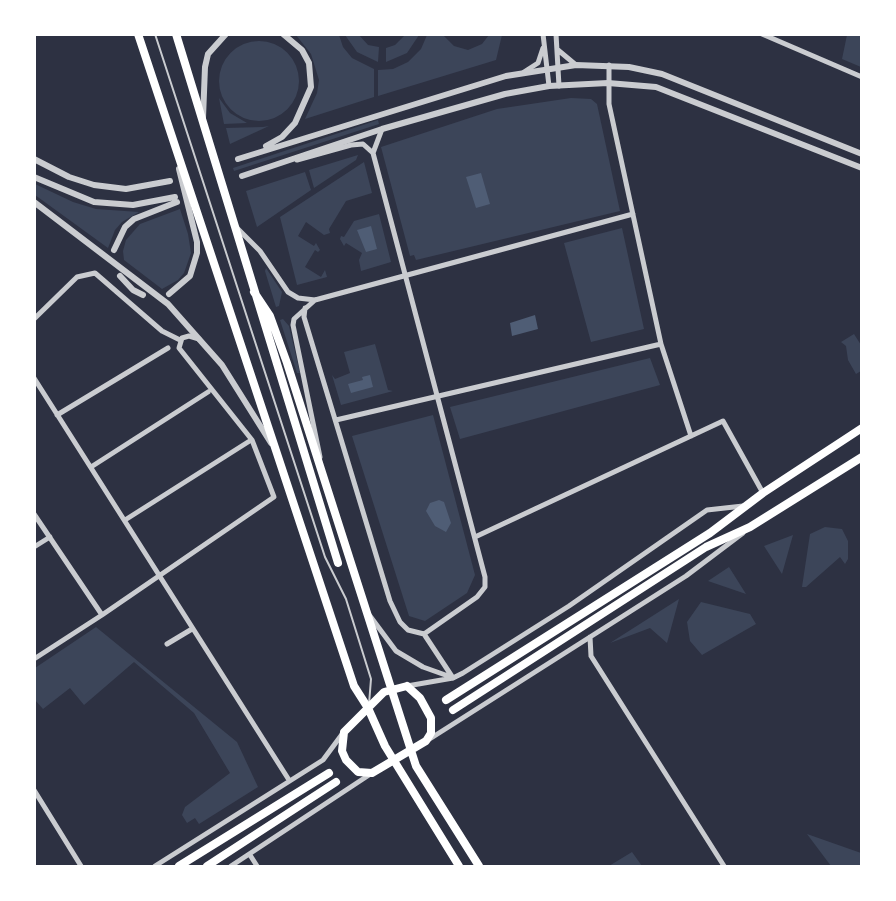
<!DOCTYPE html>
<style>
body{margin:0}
#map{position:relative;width:896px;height:901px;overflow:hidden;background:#2d3142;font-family:"Archivo Narrow",sans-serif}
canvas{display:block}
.frame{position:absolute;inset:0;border:36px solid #fff;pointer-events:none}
</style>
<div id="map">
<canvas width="896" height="901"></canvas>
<div class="frame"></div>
</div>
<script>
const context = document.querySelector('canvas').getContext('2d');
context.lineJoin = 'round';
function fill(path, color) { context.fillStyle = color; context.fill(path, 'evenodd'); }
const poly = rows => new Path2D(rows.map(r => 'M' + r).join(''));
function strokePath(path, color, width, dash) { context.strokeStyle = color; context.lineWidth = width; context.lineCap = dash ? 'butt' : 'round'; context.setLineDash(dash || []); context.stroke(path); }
fill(poly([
 [296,35,339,35,343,47,352,58,374,69,374,97,305,119,317,93,319,80,311,54],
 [345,35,359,35,368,45,379,47,378,62,357,52],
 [405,35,419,35,407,53,386,62,386,48,395,45],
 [427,35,443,35,454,46,468,50,482,44,489,35,502,35,496,60,378,96,378,70,393,69,408,62,421,49],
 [847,35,861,35,861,67,842,59],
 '219 81a40 40 0 1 1 80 0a40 40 0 1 1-80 0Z',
 [219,98,230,113,247,123,224,124],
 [571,98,591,99,597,104,620,211,416,260,414,255,410,256,381,147,497,109],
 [378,120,379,124,234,171,233,168],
 [269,126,230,144,226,128,263,127],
 [358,155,356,160,314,188,309,170],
 [364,162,372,193,346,201,329,229,330,233,324,235,306,222,298,236,314,246,316,243,320,250,318,252,315,250,305,267,321,277,325,270,327,277,297,285,280,217],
 [305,172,311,190,257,227,246,191],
 [35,184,73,202,96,209,139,212,122,222,115,230,108,248,35,195],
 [180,209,188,234,191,253,184,273,178,280,162,289,124,260,123,251,126,240,140,224],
 [379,214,391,262,361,271,359,260,362,253,346,243,344,246,340,239,341,236,344,237,354,221],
 [622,228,644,329,591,342,564,243],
 [266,268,282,292,279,306,276,307,265,271],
 [283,319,289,326,300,373,297,373,280,320],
 [854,334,861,345,861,371,856,374,848,360,846,346,841,342],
 [375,344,388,390,393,391,341,405,332,375,335,379,350,373,344,352],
 [650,358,660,385,460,439,450,407],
 [433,415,475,575,467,593,425,621,409,616,352,436],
 [825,527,842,529,848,541,848,559,845,564,840,557,806,587,802,587,810,534],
 [793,535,782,574,764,546],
 [729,567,746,594,708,581],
 [679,599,667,643,650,628,610,643],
 [701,602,750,614,756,624,702,655,690,641,687,622],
 [96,627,237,742,258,787,199,824,195,818,187,823,182,815,185,807,230,773,194,713,134,662,84,705,70,688,43,709,35,700,35,668],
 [807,834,861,853,861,866,831,866],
 [632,852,642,866,609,866]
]), '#3c4559');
fill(poly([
 [481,173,490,204,476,208,466,177],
 [371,226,377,249,366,252,357,230],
 [535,315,538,329,512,336,510,323],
 [370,375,373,387,351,393,348,384,363,380,362,377],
 [439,500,444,502,451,523,446,532,435,526,426,511,430,503]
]), '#4f5d75');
strokePath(poly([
 [155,34,325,557,346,599,371,679,369,704]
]), '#caccd0', 2);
strokePath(poly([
 [543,34,549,86],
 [556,34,559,86],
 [762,34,862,77],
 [558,50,576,65],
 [609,65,609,104,661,344,691,436],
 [524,72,538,63,543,48],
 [373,153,382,129],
 [297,160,351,145,363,144,373,153,485,577,485,587,477,597,424,634],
 [237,228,260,251,288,292,298,298,315,300,633,214],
 [315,300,294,319,293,325,320,457],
 [305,308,304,317,390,601,400,622,408,630,424,634,453,678],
 [34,319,77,277,95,273,162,331,180,340],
 [34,378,289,780],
 [57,415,168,348],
 [336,420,661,344],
 [91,467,208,392],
 [34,514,102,615],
 [125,520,248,442],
 [475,537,723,421,763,493],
 [34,547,50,537],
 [370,616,396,651,423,667,451,677],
 [590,637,591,656,724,866],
 [167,644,192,629],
 [34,659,102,615,274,497,252,440,179,348,182,338,189,336,199,339],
 [407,686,453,678,463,673,569,606,707,510,743,506],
 [428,740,686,576,743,533],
 [34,790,81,866],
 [250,855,257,866],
 [155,866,323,760,343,733],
 [231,866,372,773]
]), '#caccd0', 5);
strokePath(poly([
 [203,118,205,67,208,54,226,34],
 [266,146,282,137,295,123,311,87,309,63,302,50,283,34],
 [34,159,69,177,94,185,126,189,170,181],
 [238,159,506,76,576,65,629,67,662,74,862,154],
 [242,176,382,129,505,94,549,86,608,83,656,87,862,168],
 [34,177,94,202,133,205,175,197],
 [34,202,168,304,222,365,271,443],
 [114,250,125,227,134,219,177,202],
 [120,276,133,290,143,295],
 [169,294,190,276,197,253,197,242,179,169]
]), '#caccd0', 6);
strokePath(poly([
 [138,34,354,686,368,708,385,746,459,866],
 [176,34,338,563],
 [254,292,270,316,287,363,416,766,479,866],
 [407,686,420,698,431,718,431,733,426,741,372,773,358,772,346,760,342,751,344,732,384,692,407,686],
 [446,700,710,533,763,493,862,428],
 [453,710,706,547,750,527,862,457],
 [179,866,329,773],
 [207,866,336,782]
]), '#fff', 8);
</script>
